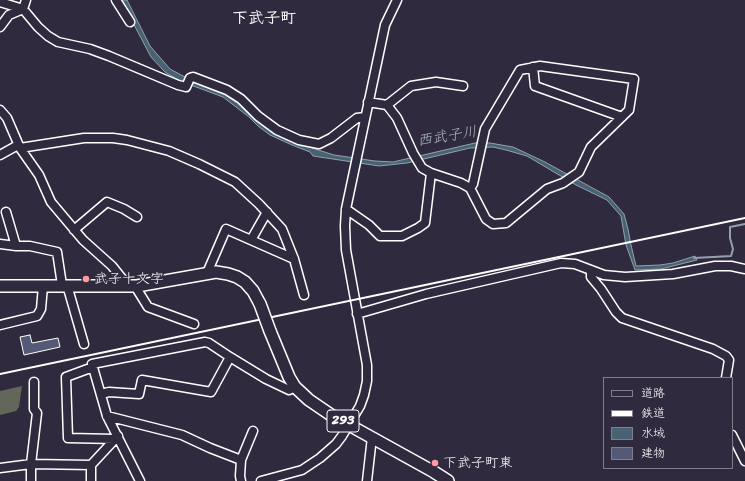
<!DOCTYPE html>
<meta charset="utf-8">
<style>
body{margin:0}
#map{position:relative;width:745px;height:481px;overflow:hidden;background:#2f2a3d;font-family:Sriracha,"Klee One",sans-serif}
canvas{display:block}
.legend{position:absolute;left:603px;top:377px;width:130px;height:92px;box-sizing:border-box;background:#2f2a3d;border:1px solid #827f8b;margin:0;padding:5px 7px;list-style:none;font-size:12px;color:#fff}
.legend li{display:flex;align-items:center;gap:8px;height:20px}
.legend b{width:20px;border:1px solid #827f8b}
</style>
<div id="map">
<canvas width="745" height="481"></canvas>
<ul class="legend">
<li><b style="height:5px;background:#2f2a3d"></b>道路</li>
<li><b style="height:5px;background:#fff"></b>鉄道</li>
<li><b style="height:11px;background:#496273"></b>水域</li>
<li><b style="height:11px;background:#545a75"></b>建物</li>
</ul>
</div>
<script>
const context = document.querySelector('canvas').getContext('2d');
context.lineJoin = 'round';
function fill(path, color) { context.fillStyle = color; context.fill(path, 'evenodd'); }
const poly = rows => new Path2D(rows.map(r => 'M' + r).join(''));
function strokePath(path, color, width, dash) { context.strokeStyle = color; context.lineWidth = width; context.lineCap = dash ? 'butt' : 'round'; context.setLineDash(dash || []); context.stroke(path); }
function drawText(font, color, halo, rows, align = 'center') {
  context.font = font + ' Sriracha,"Klee One",sans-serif'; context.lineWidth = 3; context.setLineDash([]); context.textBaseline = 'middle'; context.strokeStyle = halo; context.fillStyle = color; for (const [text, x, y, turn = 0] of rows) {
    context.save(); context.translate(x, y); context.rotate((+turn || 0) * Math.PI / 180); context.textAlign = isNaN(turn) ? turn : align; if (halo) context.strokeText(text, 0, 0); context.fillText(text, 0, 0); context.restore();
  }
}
fill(poly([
 [22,386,19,407,16,411,0,415,0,391]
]), '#626759');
const water = poly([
 [121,0,127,0,150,46,170,69,198,84,226,94,235,100,267,128,287,140,334,155,375,161,393,162,475,143,490,143,513,147,545,162,609,197,624,214,628,229,631,245,636,266,660,265,673,263,695,256,697,260,661,269,635,270,626,245,621,216,607,200,576,185,527,156,506,150,493,147,470,148,407,163,379,166,313,156,310,152,292,145,270,135,258,126,249,117,223,97,180,81,165,72,151,57,121,0]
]);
fill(water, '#496273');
strokePath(water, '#92a1ab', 1);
strokePath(poly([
 [694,258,731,256,733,249,730,238,730,227,745,224]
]), '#92a1ab', 2);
const building = poly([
 [30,335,32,343,58,338,60,347,24,355,20,337,30,335]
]);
fill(building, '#545a75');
strokePath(building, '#fff', 1);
const minor = poly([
 [116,0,130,22],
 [0,2,23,9,38,27,48,36,58,42,90,49,109,56,178,85,186,87,190,78,193,77,227,90,241,99,258,116,277,130,299,140,319,144,331,138,357,118,365,117],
 [0,27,9,15,23,9,26,0],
 [540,66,634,79,629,110,591,147,579,172,563,183,547,189,506,223,493,224,486,219,470,188,473,184,485,129,520,70,540,66],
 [533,67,535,86,622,117],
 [368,102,387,105,397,118,413,153,422,168,431,173,461,183,470,188],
 [387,105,411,86,436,82,463,86],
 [0,110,7,118,20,148,39,175,51,202,83,240,112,266,128,286],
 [20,148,84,138,113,138,127,140,169,151,199,164,235,182,259,204,282,229,294,259,304,295],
 [0,155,18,145],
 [346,209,369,225,380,236,402,236,418,228,425,223,431,173],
 [6,212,16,246],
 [74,230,107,202,124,209,137,217],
 [251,240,267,212],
 [0,244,16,246,30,246,57,252,62,285],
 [591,270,591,277,601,289,616,312,622,318,713,349,726,356,729,360,726,378],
 [207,273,226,229,294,259],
 [67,285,84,344],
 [135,286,148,307,194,324],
 [357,314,426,294,561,263,575,264,604,275,625,277,673,274,715,266,731,266,745,269],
 [0,325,37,316,41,309,43,286],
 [93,367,66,377,68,438,115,439],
 [34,382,34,409,37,413,31,464,91,465,118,436],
 [101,394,109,392,139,394,142,380,211,392,230,357],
 [107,416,182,435,210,448,241,460,240,476,241,481],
 [732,435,745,461],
 [241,460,253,431],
 [91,465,91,481],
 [0,468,31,464,31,481],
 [140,481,107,416,92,364,205,342,209,343,230,357,266,379,289,390,295,387],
 [261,481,302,470,320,458,336,444,342,436,360,406,364,395,367,381,367,365,346,250,345,226,346,209,385,25,397,0],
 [367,481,372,437]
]);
const highway = poly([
 [0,286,137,286,216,272,228,274,237,277,245,282,253,291,260,304],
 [270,331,289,377,295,387,309,400,331,415,434,472,448,481]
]);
strokePath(minor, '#fff', 11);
strokePath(highway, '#fff', 14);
strokePath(minor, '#2f2a3d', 8);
strokePath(highway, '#2f2a3d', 11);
strokePath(poly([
 [0,374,745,218]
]), '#fff', 2);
const highwayBridge = poly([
 [260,304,270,331]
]);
strokePath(highwayBridge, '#fff', 14, []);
strokePath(highwayBridge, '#2f2a3d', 11);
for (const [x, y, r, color] of [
 [86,279,4,"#ff9aa2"],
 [435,463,4,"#ff9aa2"]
]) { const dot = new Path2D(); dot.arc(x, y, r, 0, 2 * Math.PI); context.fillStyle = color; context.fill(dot); strokePath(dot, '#2f2a3d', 1.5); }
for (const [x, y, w] of [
 [343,421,32]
]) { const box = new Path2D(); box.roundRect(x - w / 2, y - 11, w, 22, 3); context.fillStyle = '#2f2a3d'; context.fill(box); strokePath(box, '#fff', 1); }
drawText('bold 13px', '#fff', null, [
 ["293",343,421]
]);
drawText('14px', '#fff', '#2f2a3d', [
 ["武子十文字",94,279],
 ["下武子町東",443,463]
], 'left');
drawText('italic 15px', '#adb8c0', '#2f2a3d', [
 ["西武子川",447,137,-9]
]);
drawText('bold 16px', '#fff', '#2f2a3d', [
 ["下武子町",264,19]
]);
</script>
